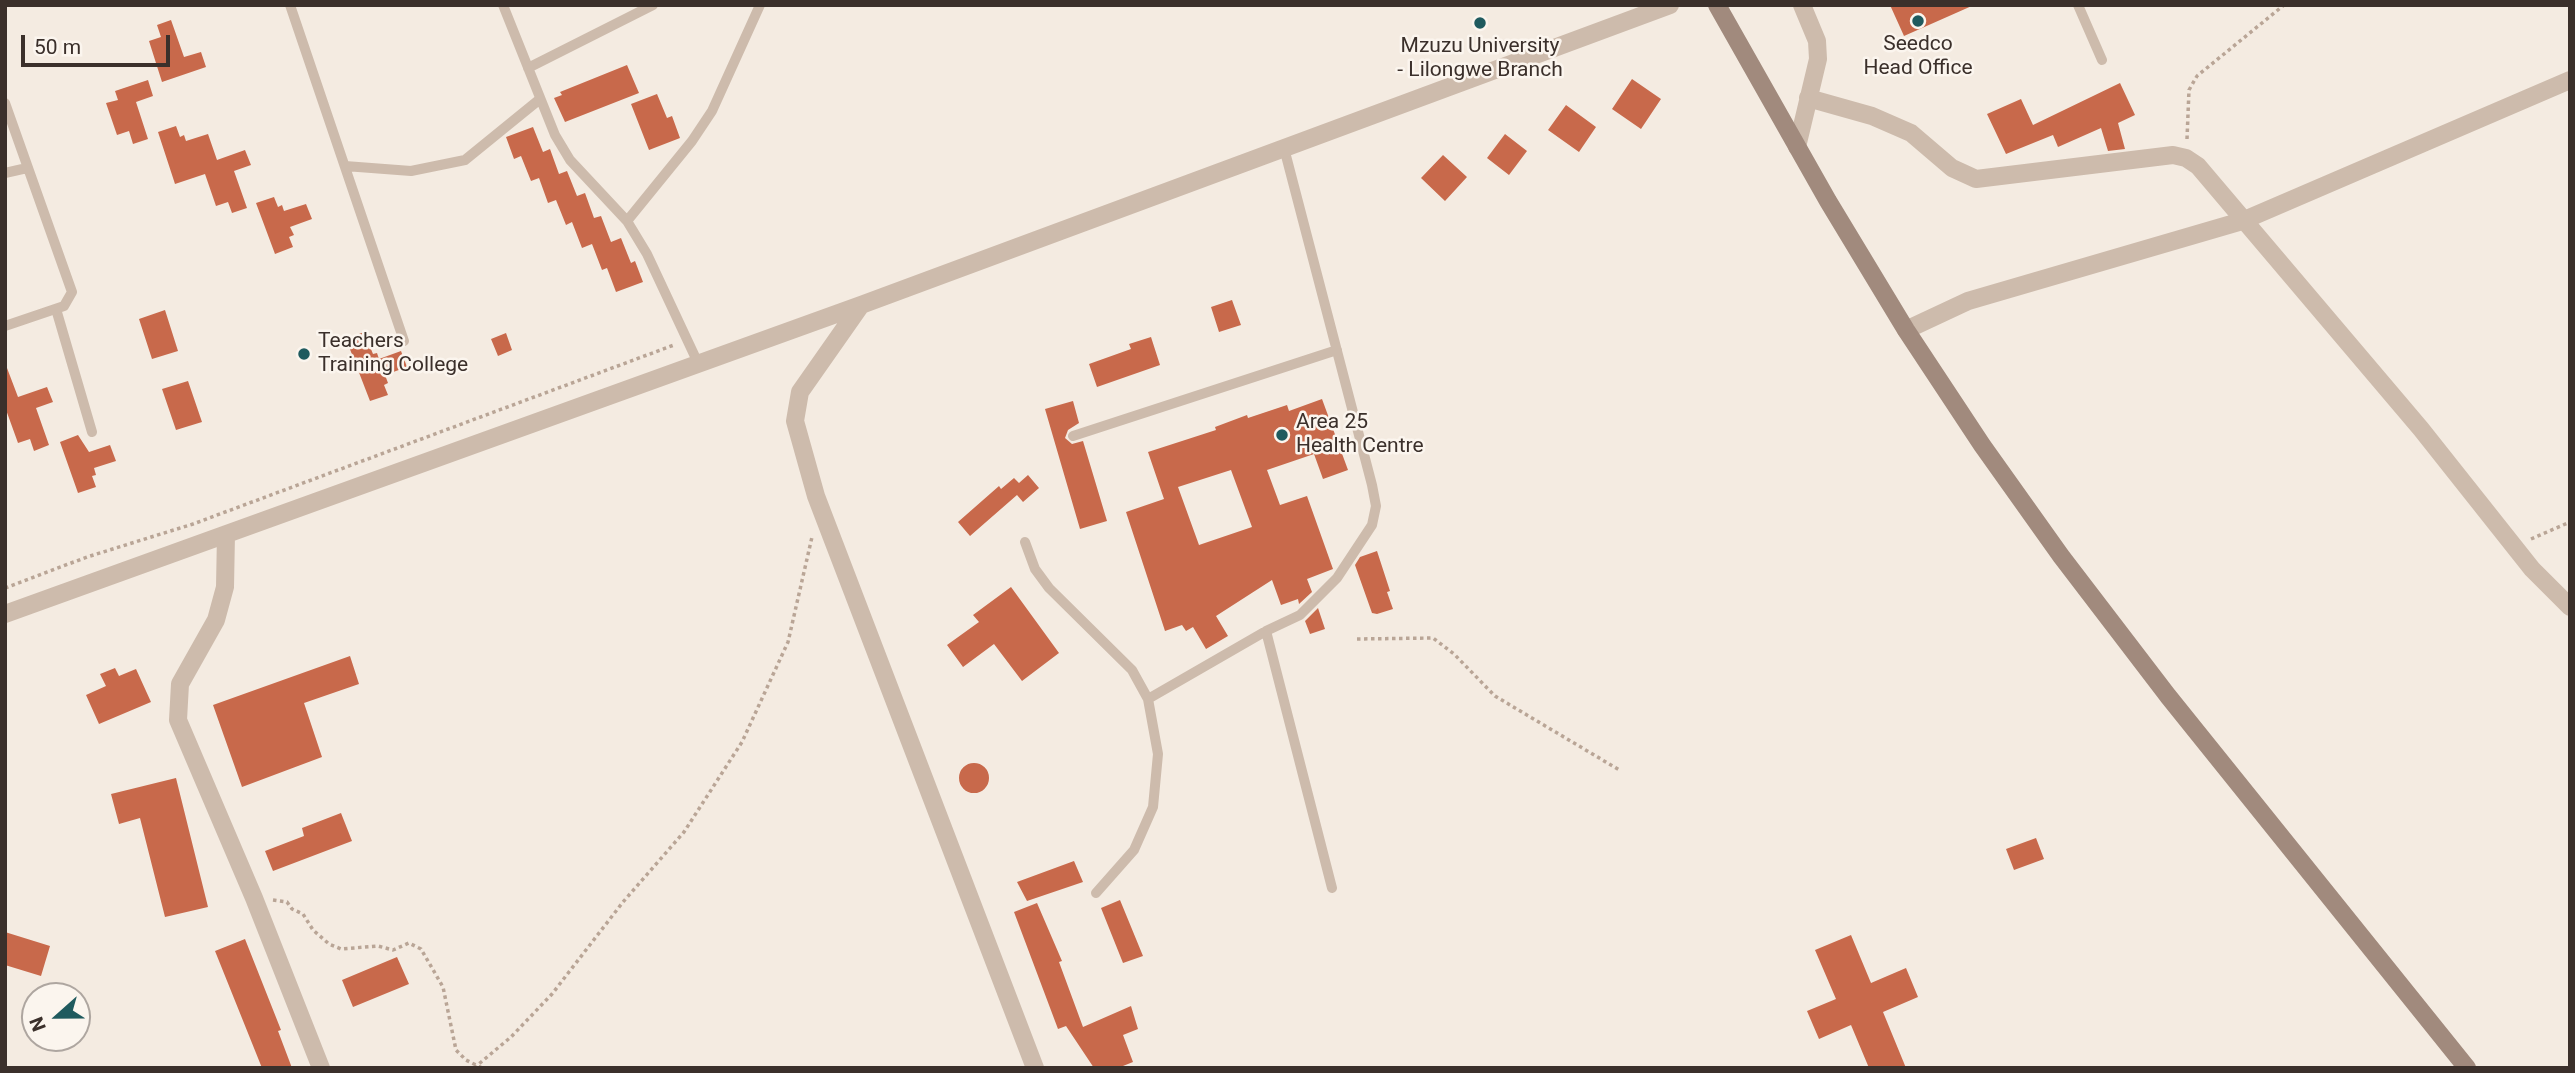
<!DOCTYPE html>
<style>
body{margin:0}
#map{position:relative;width:2575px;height:1073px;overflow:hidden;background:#f4ebe1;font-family:Roboto,sans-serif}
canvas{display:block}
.frame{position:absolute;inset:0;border:7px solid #3b302b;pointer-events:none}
.north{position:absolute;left:21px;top:982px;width:70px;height:70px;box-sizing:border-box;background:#fbf5ee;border:2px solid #aea6a0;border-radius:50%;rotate:249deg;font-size:19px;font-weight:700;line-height:28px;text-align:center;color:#3b302b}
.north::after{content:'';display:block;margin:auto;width:24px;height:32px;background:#1f5a5e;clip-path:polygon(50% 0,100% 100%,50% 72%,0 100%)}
.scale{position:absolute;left:21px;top:35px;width:149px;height:32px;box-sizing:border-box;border:4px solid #3b302b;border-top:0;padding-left:9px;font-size:21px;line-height:24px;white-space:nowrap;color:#3b302b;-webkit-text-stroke:5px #fbf5ee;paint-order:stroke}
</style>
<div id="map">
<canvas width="2575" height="1073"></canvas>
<div class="frame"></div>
<div class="north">N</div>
<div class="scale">50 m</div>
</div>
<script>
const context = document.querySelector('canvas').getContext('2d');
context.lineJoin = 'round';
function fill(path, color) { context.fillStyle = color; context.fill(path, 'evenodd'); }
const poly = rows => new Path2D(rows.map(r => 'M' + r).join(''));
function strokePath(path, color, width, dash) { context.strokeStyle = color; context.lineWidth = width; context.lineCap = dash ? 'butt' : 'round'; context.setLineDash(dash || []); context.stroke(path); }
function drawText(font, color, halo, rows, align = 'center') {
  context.font = font + ' Roboto,sans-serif'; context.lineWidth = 5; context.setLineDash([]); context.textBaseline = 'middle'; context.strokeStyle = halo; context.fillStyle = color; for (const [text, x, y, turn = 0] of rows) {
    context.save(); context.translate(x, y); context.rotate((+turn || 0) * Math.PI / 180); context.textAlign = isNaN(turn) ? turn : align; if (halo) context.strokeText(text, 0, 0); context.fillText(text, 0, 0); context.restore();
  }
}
fill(poly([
 [1890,5,1974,5,1904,36],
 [171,20,184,57,201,52,206,67,162,82,149,41,161,37,157,25],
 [627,65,639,93,565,122,554,98,562,95,560,92],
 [1632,79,1661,99,1641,129,1612,109],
 [148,80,153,96,136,102,148,139,133,144,129,131,117,135,106,103,118,100,115,91],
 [2120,83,2135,115,2118,123,2125,149,2108,151,2101,128,2058,147,2053,135,2006,154,1987,114,2021,99,2033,125],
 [657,94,667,118,672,116,680,138,649,150,631,104],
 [1566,105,1596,127,1579,152,1548,130],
 [176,126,180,137,184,135,186,141,208,134,217,160,245,150,251,165,234,171,247,208,232,213,228,202,216,206,205,174,175,184,158,132],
 [533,127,543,152,550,149,559,174,567,171,577,196,585,193,594,218,601,216,611,242,621,238,631,263,635,261,643,282,616,292,607,268,602,270,592,244,582,248,572,222,566,225,556,200,548,203,539,178,531,181,521,156,514,159,506,137],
 [1505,134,1527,151,1509,175,1487,158],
 [1443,155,1467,177,1445,201,1421,178],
 [274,197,278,207,282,205,284,211,306,204,312,219,290,227,294,235,289,237,293,247,275,254,256,203],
 [1232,300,1241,325,1219,332,1211,307],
 [165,310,178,351,152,359,139,319],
 [364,332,373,354,377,353,379,359,401,351,407,367,385,375,388,383,384,385,388,395,370,401,346,339],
 [506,333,512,350,498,356,491,339],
 [1151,337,1160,365,1097,387,1089,364,1131,349,1129,344],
 [7,368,18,397,47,387,53,402,36,408,49,445,34,451,30,439,18,443,5,407],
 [188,381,202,422,176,430,162,389],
 [1322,399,1348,470,1323,479,1314,454,1267,470,1280,505,1307,496,1333,569,1307,579,1312,592,1299,604,1298,599,1281,605,1272,580,1216,616,1228,636,1206,649,1193,627,1186,631,1182,625,1165,631,1126,512,1164,499,1148,452,1216,430,1215,427,1247,415,1248,418,1287,405,1289,411],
 [1231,470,1252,527,1199,545,1178,487],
 [1073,401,1079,423,1068,430,1065,438,1072,444,1083,441,1107,521,1080,529,1045,409],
 [78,435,89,452,110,445,116,461,94,468,96,475,92,476,96,487,78,493,60,442],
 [1028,475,1039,488,1023,502,1017,495,970,536,958,522,999,486,1001,489,1014,478,1019,483],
 [1377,551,1390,591,1387,592,1393,609,1377,614,1372,613,1355,565,1360,557],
 [1011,587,1059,653,1022,681,994,644,963,667,947,645,979,622,973,615],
 [1318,608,1325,629,1310,634,1305,621],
 [350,656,359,684,304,703,322,757,242,787,213,705],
 [115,668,119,676,136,669,151,702,99,724,86,695,106,686,100,674],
 '959 778a15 15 0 1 1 30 0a15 15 0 1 1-30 0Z',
 [176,778,208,907,165,917,140,818,119,824,111,794],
 [341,813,352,841,273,871,265,851,304,836,302,828],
 [2036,838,2044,859,2014,870,2006,849],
 [1074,861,1083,882,1027,901,1017,882],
 [1120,900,1143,956,1123,963,1101,908],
 [1037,903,1062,961,1059,962,1083,1027,1131,1006,1138,1029,1123,1035,1133,1062,1118,1068,1094,1068,1066,1026,1058,1029,1014,912],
 [5,932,50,946,41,976,5,965],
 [1851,935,1871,983,1906,968,1918,997,1883,1012,1906,1068,1869,1068,1851,1025,1819,1039,1807,1011,1836,999,1815,950],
 [245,939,281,1030,278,1031,292,1068,262,1068,215,951],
 [397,957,409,984,353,1007,342,980]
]), '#c8694b');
strokePath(poly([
 [2187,139,2189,90,2197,76,2284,5],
 [2570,311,2570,322],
 [2531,539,2570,522],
 [5,588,87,557,193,524,674,345],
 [1357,639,1433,638,1454,654,1495,696,1621,771],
 [273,900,287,902,292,909,303,914,313,930,329,944,341,949,378,946,393,950,409,943,421,949,443,987,456,1050,466,1060,482,1068],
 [474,1068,511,1037,552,994,623,902,684,832,742,742,788,642,812,537]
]), '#b9a596', 3.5, [3.5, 3.5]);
strokePath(poly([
 [290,5,404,341],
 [503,5,555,135,570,160,627,221,647,254,698,363],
 [2078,5,2102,60],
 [528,68,653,5],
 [5,103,72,292,64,306,5,326],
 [345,166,411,171,465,160,540,99],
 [5,173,27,168],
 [627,221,692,141,712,111,760,5],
 [56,309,92,432],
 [1073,436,1337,350],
 [1025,542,1035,569,1049,588,1132,670,1148,699,1158,754,1153,807,1134,850,1096,893],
 [1266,631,1332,888],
 [1148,699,1266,631,1300,615,1337,578,1372,525,1376,506,1372,485,1284,148]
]), '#cdbbac', 10);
strokePath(poly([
 [1808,98,1872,116,1911,133,1952,168,1976,179,2173,155,2186,158,2198,166,2421,429,2532,569,2570,607],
 [1797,147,1818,59,1817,41,1802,5],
 [861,305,800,392,795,421,816,496,1035,1068],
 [1906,330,1968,301,2242,221,2570,80],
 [226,534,225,587,216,620,180,684,178,720,254,898,321,1068],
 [5,614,861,305,1670,5]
]), '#cdbbac', 18);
strokePath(poly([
 [1717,5,1828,201,1906,330,1982,445,2061,556,2168,696,2467,1068]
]), '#a18a7d', 18);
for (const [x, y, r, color] of [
 [1918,21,7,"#1f5a5e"],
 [1480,23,7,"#1f5a5e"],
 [304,354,7,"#1f5a5e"],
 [1282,435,7,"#1f5a5e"]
]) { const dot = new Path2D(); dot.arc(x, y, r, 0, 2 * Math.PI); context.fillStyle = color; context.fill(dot); strokePath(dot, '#fbf5ee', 2.5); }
drawText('21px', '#3b302b', '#fbf5ee', [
 ["Seedco",1918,45],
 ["Head Office",1918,69],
 ["Mzuzu University",1480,47],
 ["- Lilongwe Branch",1480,71],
 ["Teachers",318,342,"left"],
 ["Training College",318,366,"left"],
 ["Area 25",1296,423,"left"],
 ["Health Centre",1296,447,"left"]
]);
</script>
